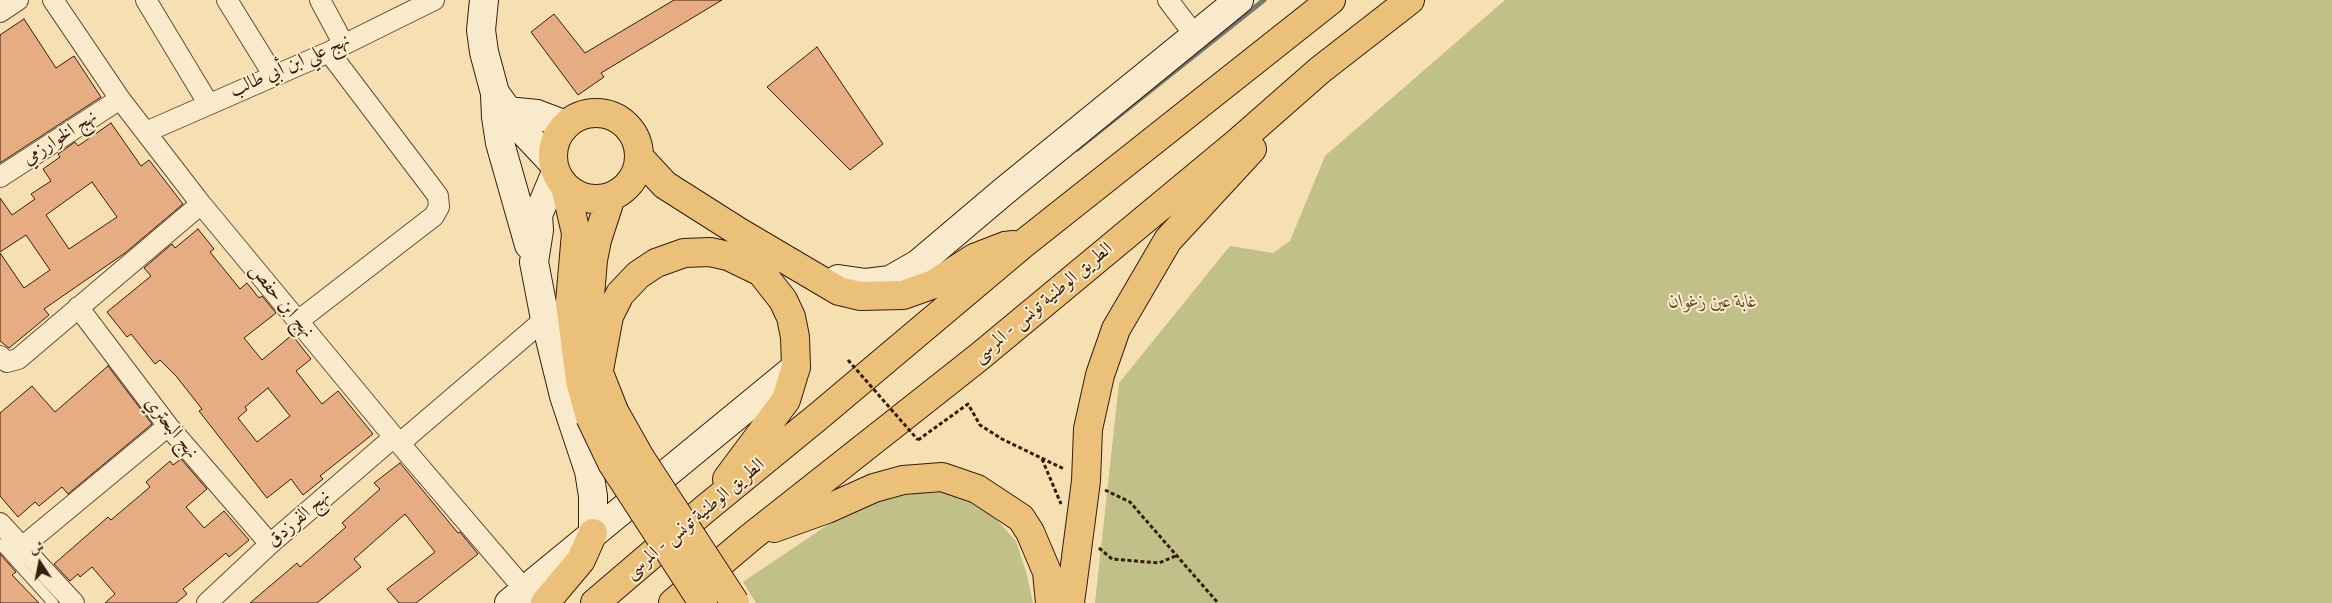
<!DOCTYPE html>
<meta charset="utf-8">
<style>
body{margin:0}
#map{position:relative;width:2332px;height:603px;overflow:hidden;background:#f6dfb1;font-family:Alegreya,Amiri,serif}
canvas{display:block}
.north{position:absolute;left:15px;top:538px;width:50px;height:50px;-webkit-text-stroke:4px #f9eacc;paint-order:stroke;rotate:349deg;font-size:14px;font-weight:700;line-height:20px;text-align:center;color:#351d10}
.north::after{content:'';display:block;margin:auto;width:18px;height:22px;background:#351d10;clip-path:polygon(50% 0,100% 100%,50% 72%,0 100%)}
</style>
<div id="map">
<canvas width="2332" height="603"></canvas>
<div class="north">ش</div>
</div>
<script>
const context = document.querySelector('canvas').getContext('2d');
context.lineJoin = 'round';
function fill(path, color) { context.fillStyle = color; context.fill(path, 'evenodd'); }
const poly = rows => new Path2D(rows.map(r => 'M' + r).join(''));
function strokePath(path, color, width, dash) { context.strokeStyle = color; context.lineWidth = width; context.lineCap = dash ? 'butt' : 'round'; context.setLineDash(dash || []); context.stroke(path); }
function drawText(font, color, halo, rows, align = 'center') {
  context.font = font + ' Alegreya,Amiri,serif'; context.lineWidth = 4; context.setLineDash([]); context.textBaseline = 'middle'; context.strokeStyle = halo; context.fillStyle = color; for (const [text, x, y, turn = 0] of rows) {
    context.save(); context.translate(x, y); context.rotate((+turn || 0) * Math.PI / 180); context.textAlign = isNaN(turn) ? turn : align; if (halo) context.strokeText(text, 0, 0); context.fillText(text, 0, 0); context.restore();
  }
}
fill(poly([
 [1505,0,2332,0,2332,603,1095,603,1119,383,1230,246,1273,253,1290,241,1325,156],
 [914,492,949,492,974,504,994,517,1016,541,1027,575,1033,603,756,603,743,582,838,518,882,498]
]), '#c1c088');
strokePath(poly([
 [1077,149,1264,0]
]), '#747c72', 5);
const building = poly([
 [674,0,722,0,601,73,604,77,578,95,531,32,554,14,585,53,674,0],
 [24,19,56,68,74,56,101,97,0,163,0,35,24,19],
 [817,47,883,144,850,170,767,87,817,47],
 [111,123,141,166,149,160,183,204,125,253,44,309,49,315,9,348,0,341,0,253,24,288,50,270,26,235,0,252,0,198,12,215,35,199,31,194,51,181,43,169,60,157,58,154,75,142,78,146,111,123],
 [92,182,117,217,69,249,46,215,92,182],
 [198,229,214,249,210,252,240,289,247,283,259,298,262,296,276,313,244,338,262,360,292,335,311,359,296,371,322,404,338,391,373,434,320,476,323,479,303,495,291,479,267,498,199,411,202,409,176,376,160,360,155,364,131,334,127,337,107,312,151,276,144,268,172,244,175,248,198,229],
 [268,388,290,416,257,442,238,418,247,410,245,407,268,388],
 [108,366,152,424,68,494,62,487,39,506,35,502,18,517,0,496,0,413,32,386,55,412,108,366],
 [181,459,207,489,186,507,204,528,224,511,249,540,229,557,226,553,183,589,187,594,176,603,105,603,115,594,92,567,80,577,78,574,70,581,54,564,108,517,111,520,150,487,146,482,170,461,173,465,181,459],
 [400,463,458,533,460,532,478,554,416,603,399,603,387,589,435,552,405,514,354,559,361,567,317,603,250,603,297,563,300,567,346,527,342,523,380,489,374,483,400,463],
 [0,554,16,572,12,575,39,603,0,603,0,554]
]);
fill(building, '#e6ad82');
strokePath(building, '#351d10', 1);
const lane = poly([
 [0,544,53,603]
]);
const street = poly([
 [53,0,120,99,201,204,394,437,525,590],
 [146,0,208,103],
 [227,0,274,76],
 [320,0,343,43],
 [1168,0,1196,37],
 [0,12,18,0],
 [146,132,329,52,434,0],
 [0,177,120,99],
 [78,307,168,426,270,544],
 [298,321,434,216,439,207,438,196,329,52],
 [0,356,7,362,18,359,201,204],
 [400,443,545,319],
 [0,523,74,603],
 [22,547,168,426],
 [207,603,270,544,394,437]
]);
const secondary = poly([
 [484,0,481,30,484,52,495,93,521,129,553,163],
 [495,95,496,117,500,143,529,245],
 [507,111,537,114,566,125],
 [556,172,538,215,539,230,534,262,545,319,564,396,589,471,593,496,593,533],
 [838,279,866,283,890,280,918,264,1003,192,1239,0],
 [509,603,796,367]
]);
const highway = poly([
 '553 156a43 43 0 1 1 86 0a43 43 0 1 1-86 0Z',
 [639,157,665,185,739,232,839,291,860,296,903,295,934,284,974,258,1005,246,1014,245],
 [565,186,576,233,570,302,580,381,590,417],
 [611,197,597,240,593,260,590,296,590,333,592,355,614,411],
 [599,370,609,316,620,294,638,275,656,263,684,253,710,252,728,256,761,272,783,300,791,317,795,337,796,367,786,400,727,479],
 [774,528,827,509,874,488,903,480,942,477,977,489,1021,518,1030,532,1047,572,1050,603],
 [545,603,581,560,593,533],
 [595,603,705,509,820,415,1023,244,1331,0],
 [673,603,751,537,979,357,1238,142,1320,70,1410,0],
 [1070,603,1086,481,1088,429,1100,375,1116,329,1168,240,1252,149]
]);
strokePath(lane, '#654e38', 12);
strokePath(street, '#654e38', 22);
strokePath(secondary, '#351d10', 30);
strokePath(highway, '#351d10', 30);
strokePath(poly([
 [918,440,968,404,980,425,1002,439,1064,469],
 [1042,459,1061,504],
 [1105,490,1130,502,1218,603],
 [1099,548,1112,559,1159,563,1178,555]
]), '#351d10', 3, [4, 2.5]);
strokePath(lane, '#f9eacc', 10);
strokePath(street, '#f9eacc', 20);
strokePath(secondary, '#f9eacc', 28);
strokePath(highway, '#ebc078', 28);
const highwayBridge = poly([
 [614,411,641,459,735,603],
 [590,417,612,463,703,603]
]);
strokePath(highwayBridge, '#351d10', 30, []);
strokePath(poly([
 [848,360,918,440]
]), '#351d10', 3, [4, 2.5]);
strokePath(highwayBridge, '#ebc078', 28);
drawText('19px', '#351d10', '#f9eacc', [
 ["نهج علي ابن أبي طالب",290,66,-24],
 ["نهج الخوارزمي",60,138,-33],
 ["نهج ابن حفص",281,301,50],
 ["الطريق الوطنية تونس - المرسى",1043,303,-40],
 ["نهج البحتري",171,428,51],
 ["نهج الفرزدق",299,519,-41],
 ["الطريق الوطنية تونس - المرسى",695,519,-40]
]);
drawText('italic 19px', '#5f4e34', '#f9eacc', [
 ["غابة عين زغوان",1713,302]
]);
</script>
